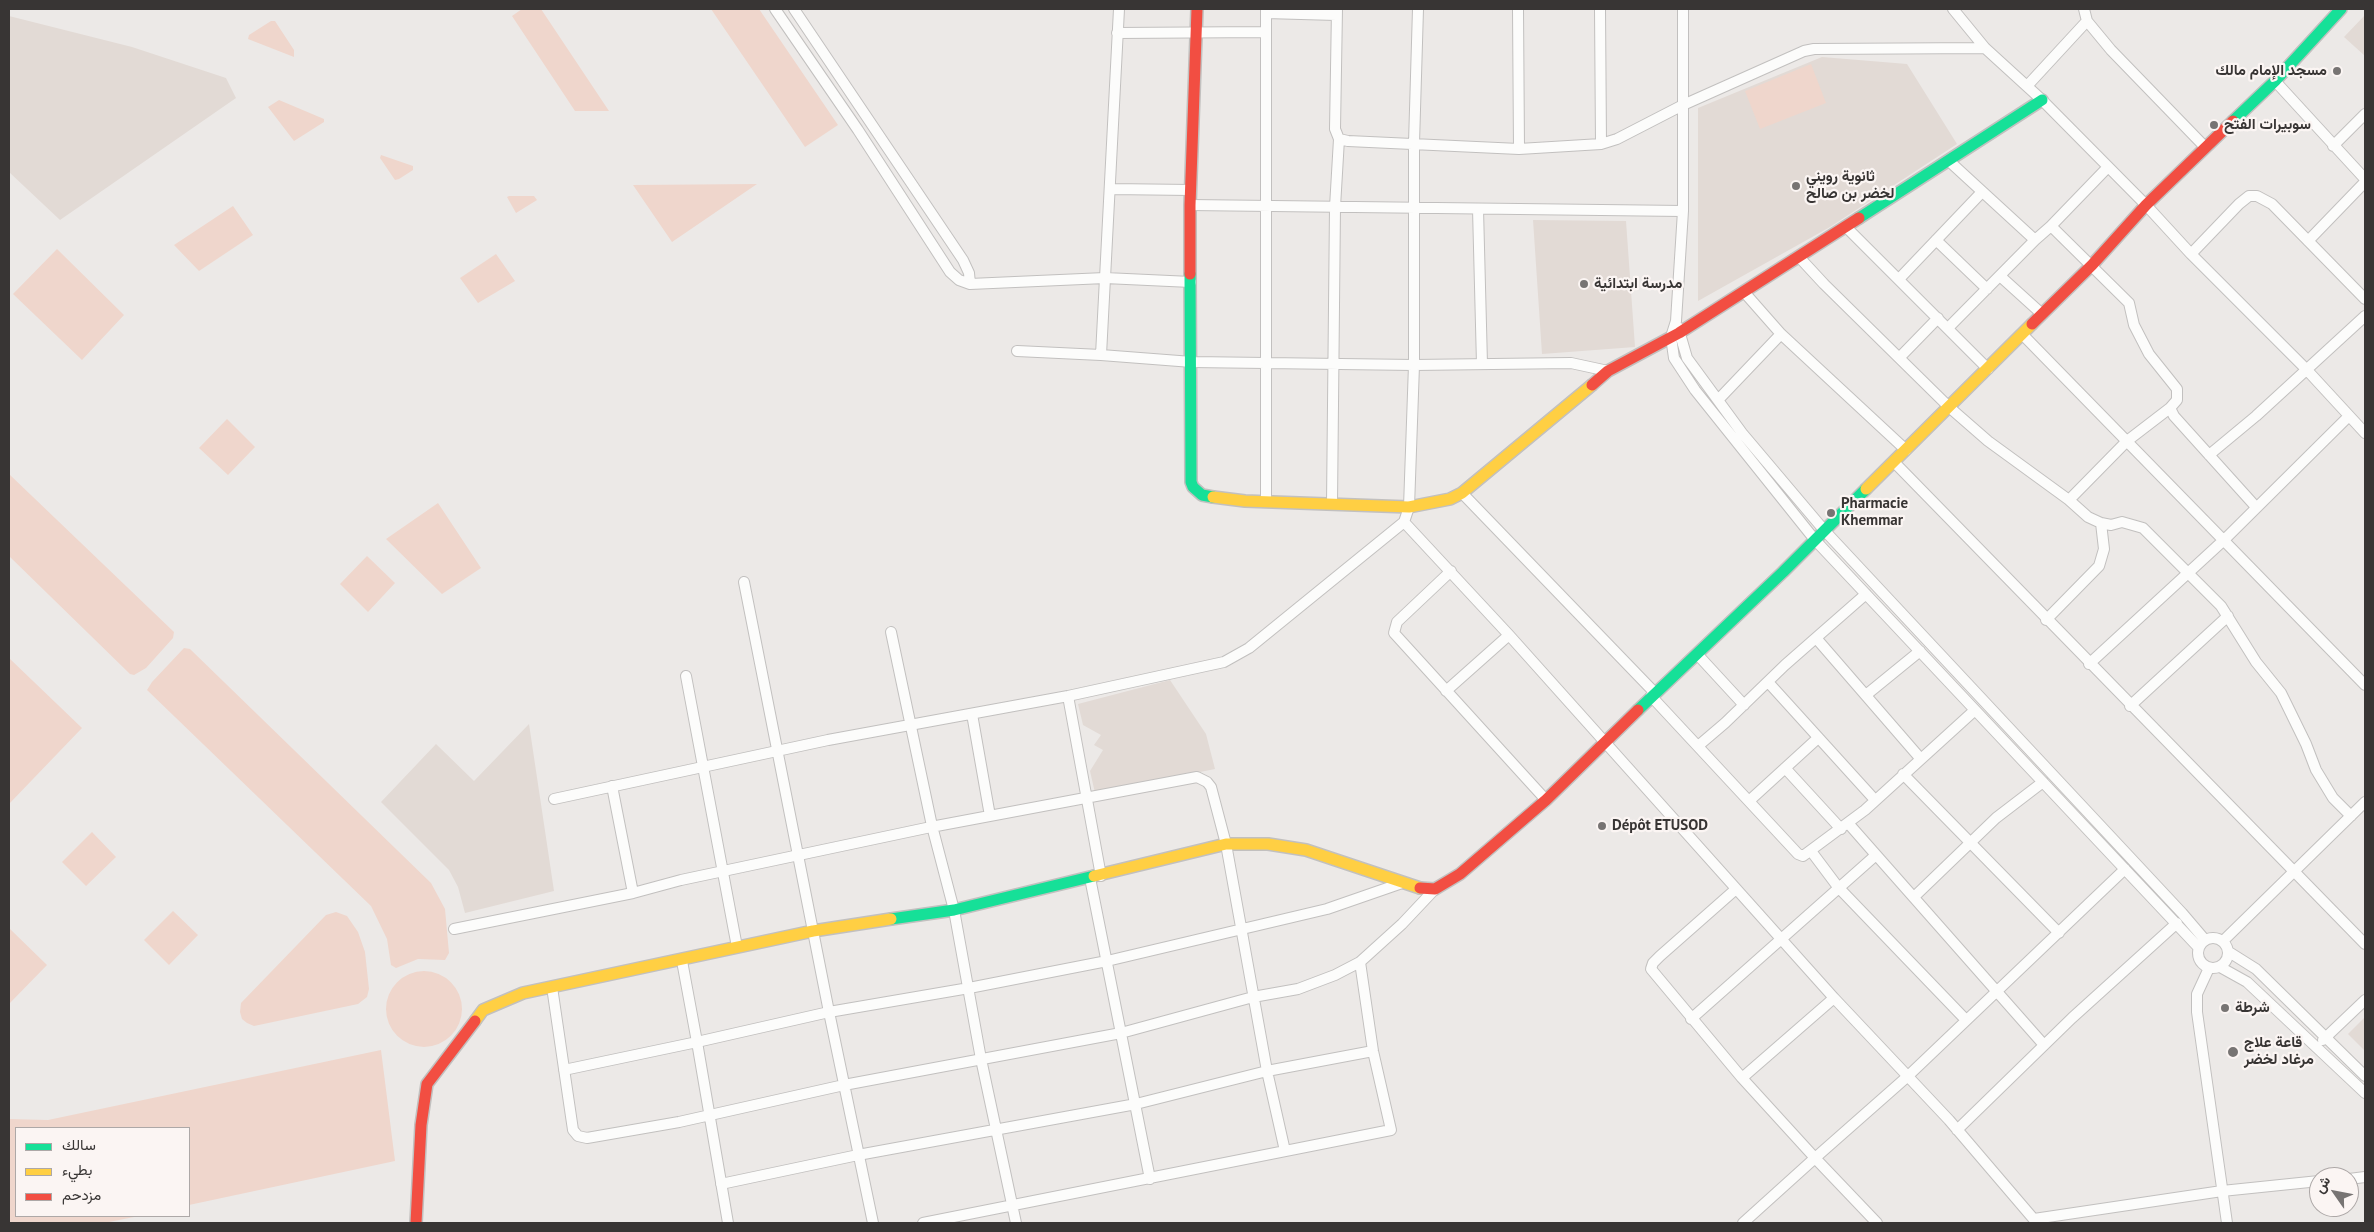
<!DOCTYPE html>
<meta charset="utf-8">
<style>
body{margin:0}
#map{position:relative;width:2374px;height:1232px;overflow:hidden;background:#ece9e7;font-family:"PT Sans",Vazirmatn,sans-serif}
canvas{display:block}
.frame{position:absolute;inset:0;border:10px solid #383534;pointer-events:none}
.legend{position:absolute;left:15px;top:1127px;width:175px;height:90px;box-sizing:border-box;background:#fbf5f3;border:1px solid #ada8a7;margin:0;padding:6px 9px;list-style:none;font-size:15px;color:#383534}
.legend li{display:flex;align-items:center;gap:10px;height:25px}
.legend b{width:25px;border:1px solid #ada8a7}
.north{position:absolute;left:2309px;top:1167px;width:50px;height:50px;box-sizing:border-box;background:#fbf5f3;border:1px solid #ada8a7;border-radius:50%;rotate:303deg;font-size:14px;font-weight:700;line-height:20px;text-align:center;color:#383534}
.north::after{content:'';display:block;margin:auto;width:18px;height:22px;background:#777473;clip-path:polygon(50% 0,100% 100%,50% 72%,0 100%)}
</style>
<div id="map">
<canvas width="2374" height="1232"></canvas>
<div class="frame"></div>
<ul class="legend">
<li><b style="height:6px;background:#16e098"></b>سالك</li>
<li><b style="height:6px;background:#ffcf43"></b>بطيء</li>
<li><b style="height:6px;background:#f24e42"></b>مزدحم</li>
</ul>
<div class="north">ش</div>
</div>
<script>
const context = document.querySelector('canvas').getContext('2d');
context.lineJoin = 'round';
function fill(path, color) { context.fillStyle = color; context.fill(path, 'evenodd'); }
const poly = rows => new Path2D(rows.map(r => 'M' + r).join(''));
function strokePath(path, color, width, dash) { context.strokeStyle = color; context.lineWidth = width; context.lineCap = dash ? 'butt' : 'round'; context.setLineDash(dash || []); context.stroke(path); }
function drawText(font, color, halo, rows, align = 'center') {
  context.font = font + ' "PT Sans",Vazirmatn,sans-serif'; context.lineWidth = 4.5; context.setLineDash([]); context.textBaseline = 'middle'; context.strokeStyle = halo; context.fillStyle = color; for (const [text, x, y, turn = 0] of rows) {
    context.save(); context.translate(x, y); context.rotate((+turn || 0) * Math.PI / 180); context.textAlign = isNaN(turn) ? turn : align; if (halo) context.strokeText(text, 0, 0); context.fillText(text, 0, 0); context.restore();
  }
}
fill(poly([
 [2365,15,2365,56,2344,37],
 [9,16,132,47,226,78,236,98,60,220,9,172],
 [1822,57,1907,64,1957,144,1830,227,1698,301,1698,108],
 [1533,220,1626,221,1635,347,1542,354],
 [1170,680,1206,734,1215,769,1095,793,1090,771,1103,750,1094,745,1101,735,1083,725,1078,704],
 [529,724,554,891,465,913,458,887,449,870,381,802,436,744,474,781],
 [2365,1017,2365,1051,2348,1034]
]), '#e2dad5');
fill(poly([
 [522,9,541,9,609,111,575,111,512,16],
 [711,9,759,9,838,125,805,147],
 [271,21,275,21,294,50,294,57,248,39,249,35],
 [1811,64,1826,103,1760,129,1745,91],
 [279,100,324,119,324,122,294,141,268,107],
 [381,155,413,166,413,170,399,179,395,180,380,158],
 [757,184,672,242,633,185],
 [509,196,534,196,537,200,516,213,507,197],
 [233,206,253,235,199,271,174,245],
 [57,249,124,315,82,360,13,294],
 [496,254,515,281,478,303,460,278],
 [227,419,255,447,228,475,199,448],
 [9,474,174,632,173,638,146,668,134,675,130,674,9,556],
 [438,503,481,568,442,594,386,539],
 [367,556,395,583,368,612,340,584],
 [184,648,190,649,431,883,445,909,449,953,445,960,418,959,396,968,391,965,387,939,371,906,147,690,152,682],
 [9,658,82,728,9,804],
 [92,832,116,857,86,886,62,862],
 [173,911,198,935,169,965,144,940],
 [336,912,347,916,358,932,365,952,369,989,367,997,358,1004,254,1026,247,1023,242,1019,240,1012,241,1003,326,915],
 [9,928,47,965,9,1004],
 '386 1009a38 38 0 1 1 76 0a38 38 0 1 1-76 0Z',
 [381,1050,395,1161,189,1205,189,1128,16,1128,16,1216,139,1216,104,1223,9,1223,9,1119,48,1120]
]), '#efd6cc');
const street = poly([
 [775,9,858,130,950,272,959,280,970,284,1105,278,1191,282],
 [794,9,963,260,969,273,970,284],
 [1337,9,1335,129,1339,139,1348,141,1519,149,1601,144,1617,139,1683,105,1804,51,1814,49,1985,48],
 [1518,9,1519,149],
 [1600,9,1601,144],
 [1683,9,1683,211,1676,321,1671,337,1674,358,1695,390,1815,540,2199,948],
 [1953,9,1985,48,2042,100,2146,205,2191,254,2306,369,2365,433],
 [1266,13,1336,15],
 [2087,21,2111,50,2205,147],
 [1117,33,1266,32],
 [2275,81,2365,179],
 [2027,86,2087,21,2084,9],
 [2333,146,2365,114],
 [1949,161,2035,240,2051,226,2129,303,2134,325,2149,354,2177,389,2177,400,2170,408],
 [1110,189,1191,190],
 [1190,205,1683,211],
 [1478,209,1482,364],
 [2051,226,2108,167],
 [1846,227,1988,369],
 [1936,240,1987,289],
 [2308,241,2365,182],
 [2191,254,2239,204,2249,196,2257,196,2272,204,2365,299],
 [1799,257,1824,284,1949,407,1988,441,2069,500,2088,517,2101,523,2111,525,2122,522,2143,528,2221,606,2256,662,2281,693,2306,744,2316,770,2333,798,2351,816],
 [2000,276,2042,314],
 [1899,279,1982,192],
 [1744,292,1781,334,1906,450],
 [1678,327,1687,358,1742,433,1824,530,2182,913,2205,940],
 [1948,328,2035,240],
 [2022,334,2365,685],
 [1017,351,1101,355,1192,362,1414,365,1571,363,1608,371],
 [1101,355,1119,9],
 [1900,357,1938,318],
 [1718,400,1781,334],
 [2209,455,2256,416,2365,316],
 [1894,462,2365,944],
 [1462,493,1655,693],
 [2069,500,2127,441,2170,408,2174,416,2256,507],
 [1266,501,1266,9],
 [1332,504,1335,207,1339,139],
 [1404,522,1509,635,1834,998,1949,1120,2037,1223],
 [1451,571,1397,622,1394,633,1546,800],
 [744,582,829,1012,873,1223],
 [2046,620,2099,566,2104,549,2101,523],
 [891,632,932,826,954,910,981,1059,1016,1223],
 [1816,638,1920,758],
 [1697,654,1744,705],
 [2089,664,2225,539,2349,416],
 [686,676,737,947],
 [1768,682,1875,800],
 [1446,691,1509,635],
 [1866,695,1920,651],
 [1068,696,1101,876],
 [1651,696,1798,854,1803,856,1865,810,1975,710],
 [2130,706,2228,616],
 [972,714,990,816],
 [1698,746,1725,723,1785,665,1866,594],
 [1785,768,1841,829],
 [1903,774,2059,933],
 [612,786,633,893],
 [554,799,828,740,1068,696,1224,662,1249,648,1404,522,1409,507,1414,365,1414,143,1418,9],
 [1749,801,1818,738],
 [1811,851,1838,887,1966,1020],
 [1090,878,1150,1179],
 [1736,889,1660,956,1653,963,1651,969,1742,1078,1815,1158,1908,1076,2125,869],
 [1915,896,1996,818,2043,782],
 [454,929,633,893,681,880,931,827,1197,777,1207,782,1211,787,1226,844,1267,1071,1285,1151],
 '2198 953a15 15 0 1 1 30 0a15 15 0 1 1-30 0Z',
 [2223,941,2365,802],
 [2229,952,2256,969,2365,1076],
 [682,961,697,1042,829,1012,969,988,1107,961,1327,909,1402,883],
 [2220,967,2247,982,2365,1093],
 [2209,968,2197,994,2197,1012,2227,1223],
 [552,987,573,1130,578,1136,587,1138,679,1122,844,1085,1121,1033,1253,997,1298,989,1335,975,1360,962,1402,924,1435,889],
 [1691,1019,1876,855,1848,823,2044,1045],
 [2323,1040,2365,1000],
 [564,1070,697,1042,728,1223],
 [1742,1078,1834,998],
 [1957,1130,2072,1018,2177,923],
 [2349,1179,2365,1177],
 [721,1184,858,1155,1136,1104,1267,1071,1373,1051],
 [2034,1219,2222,1191,2319,1181],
 [923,1223,1391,1130,1373,1051,1360,962],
 [1743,1223,1815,1158,1877,1223]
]);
const fast = poly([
 [2233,121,2275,81,2341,9],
 [1859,218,2042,100],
 [1190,274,1191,482,1193,487,1202,495,1213,497],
 [1638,710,1783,572,1866,489],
 [891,919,954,910,1094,876]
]);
const slow = poly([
 [1866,489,2032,324],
 [1213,497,1245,501,1409,507,1450,499,1462,493,1592,385],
 [1094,876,1226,844,1268,844,1306,850,1420,888],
 [475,1021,483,1010,523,993,813,931,891,919]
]);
const jam = poly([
 [1190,274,1190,205,1197,9],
 [2032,324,2092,265,2146,205,2233,121],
 [1592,385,1608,371,1679,333,1859,218],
 [1420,888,1435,889,1460,874,1546,800,1638,710],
 [416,1223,421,1125,427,1084,475,1021]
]);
strokePath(street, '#c2c0bf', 12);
strokePath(fast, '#c2c0bf', 14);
strokePath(slow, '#c2c0bf', 14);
strokePath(jam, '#c2c0bf', 14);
strokePath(street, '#fcfcfb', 10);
strokePath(fast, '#16e098', 11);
strokePath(slow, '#ffcf43', 11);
strokePath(jam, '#f24e42', 11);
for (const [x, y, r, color] of [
 [2337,71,5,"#777473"],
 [2214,125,5,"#777473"],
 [1796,186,5,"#777473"],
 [1584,284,5,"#777473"],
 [1831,513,5,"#777473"],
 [1602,826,5,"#777473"],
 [2225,1008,5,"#777473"],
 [2233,1052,6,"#777473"]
]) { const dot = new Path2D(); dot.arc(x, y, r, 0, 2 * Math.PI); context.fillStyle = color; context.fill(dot); strokePath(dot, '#fbf5f3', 2); }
drawText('bold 15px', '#383534', '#fbf5f3', [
 ["مسجد الإمام مالك",2327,71,"right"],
 ["سوبيرات الفتح",2224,125],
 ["ثانوية رويني",1806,177],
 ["لخضر بن صالح",1806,194],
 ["مدرسة ابتدائية",1594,284],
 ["Pharmacie",1841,504],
 ["Khemmar",1841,521],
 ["Dépôt ETUSOD",1612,826],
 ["شرطة",2235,1008],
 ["قاعة علاج",2244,1043],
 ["مرغاد لخضر",2244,1060]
], 'left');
</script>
